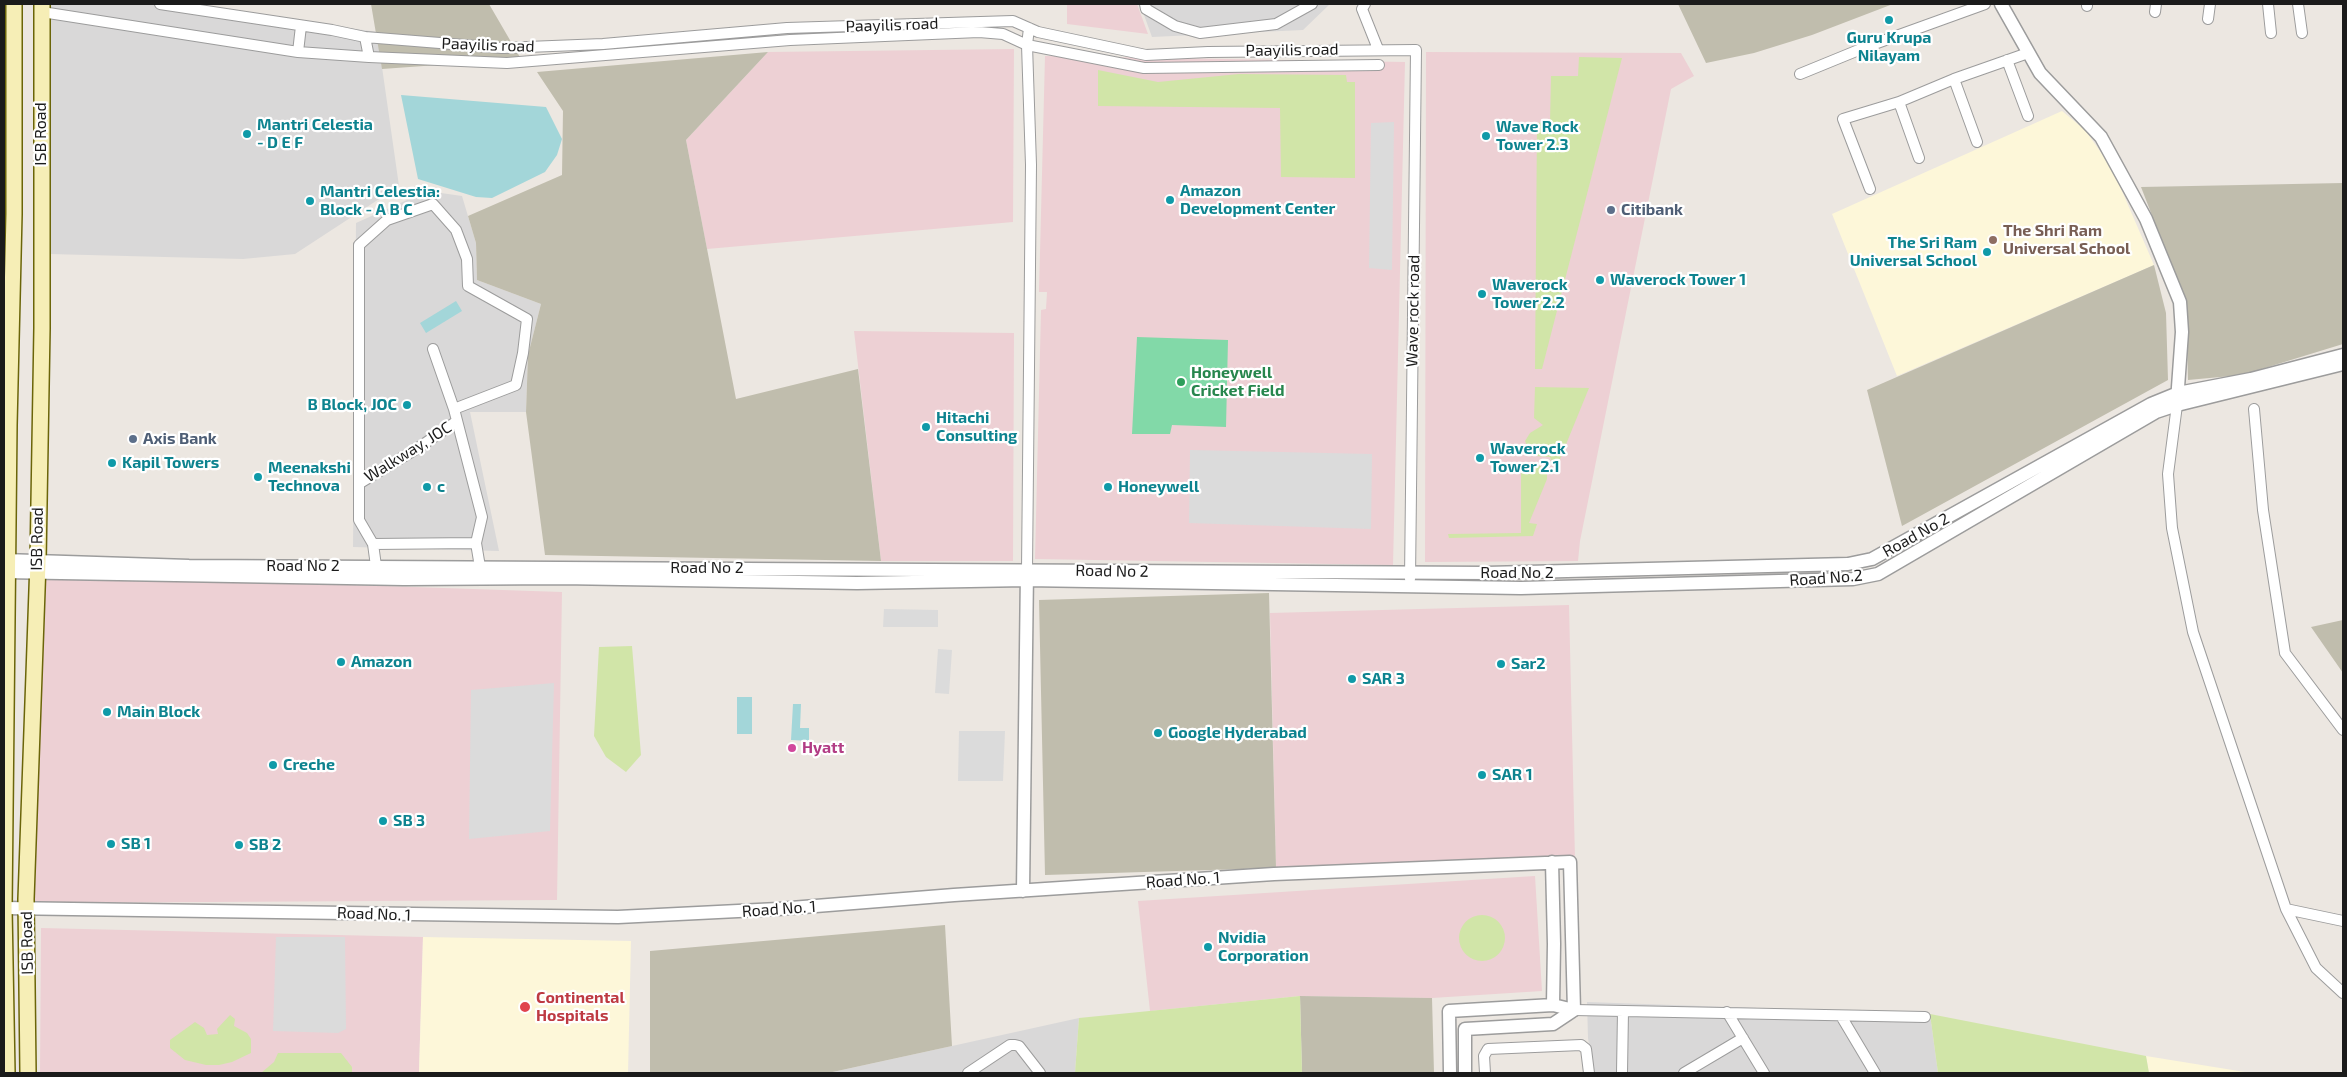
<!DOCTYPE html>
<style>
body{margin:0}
#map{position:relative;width:2347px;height:1077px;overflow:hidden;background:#ece7e1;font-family:"Exo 2",sans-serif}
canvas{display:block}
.frame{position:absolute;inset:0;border:5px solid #1b1b1b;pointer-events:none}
</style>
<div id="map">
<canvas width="2347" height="1077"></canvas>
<div class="frame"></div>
</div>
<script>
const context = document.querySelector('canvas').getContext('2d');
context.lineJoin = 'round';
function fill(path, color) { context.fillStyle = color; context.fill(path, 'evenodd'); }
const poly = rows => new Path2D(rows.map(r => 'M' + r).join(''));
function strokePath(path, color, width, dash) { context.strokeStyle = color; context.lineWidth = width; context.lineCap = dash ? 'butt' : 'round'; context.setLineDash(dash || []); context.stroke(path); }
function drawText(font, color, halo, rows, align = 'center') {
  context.font = font + ' "Exo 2",sans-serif'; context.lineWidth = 4.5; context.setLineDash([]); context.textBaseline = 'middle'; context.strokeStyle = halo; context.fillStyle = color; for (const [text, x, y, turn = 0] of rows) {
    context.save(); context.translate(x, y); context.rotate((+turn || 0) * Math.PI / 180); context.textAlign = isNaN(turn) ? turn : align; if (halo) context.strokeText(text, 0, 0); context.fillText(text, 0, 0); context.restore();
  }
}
fill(poly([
 [49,4,183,4,377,32,399,186,295,254,243,259,49,254],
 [1140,4,1330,4,1303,30,1152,37],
 [427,191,462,196,476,243,477,280,541,304,528,355,526,412,470,412,499,551,353,547,356,223],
 [1587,1002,1930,1014,1938,1073,1593,1073,1588,1038],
 [1079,1018,1075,1073,828,1073,952,1046]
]), '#d9d8d8');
fill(poly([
 [1067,4,1137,4,1148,34,1067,24],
 [1014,49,1013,222,707,249,686,140,768,52],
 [1426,52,1681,53,1694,76,1671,89,1580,541,1578,561,1425,562],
 [1045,56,1405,62,1393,565,1035,559,1041,310,1046,309,1047,292,1039,292],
 [854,331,1014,333,1013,561,881,561],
 [37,580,206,580,562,592,557,900,30,903],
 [1569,605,1575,859,1276,868,1270,613],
 [1535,876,1542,991,1432,998,1300,996,1150,1011,1138,901],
 [41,928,423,937,419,1073,40,1073]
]), '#edd0d4');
fill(poly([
 [2062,111,2085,130,2112,168,2154,265,1897,376,1832,214],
 [423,937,631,941,628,1073,419,1073],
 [2146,1056,2251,1073,2149,1073]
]), '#fdf7d9');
fill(poly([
 [371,4,489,4,521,59,382,69],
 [1678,4,1893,4,1812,35,1754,53,1706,63],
 [768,52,686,140,736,399,858,369,881,561,545,555,526,412,528,355,541,304,477,280,476,243,468,216,562,175,563,111,537,72],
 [2343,183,2343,344,2242,375,2188,380,2186,303,2141,187],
 [2154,265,2166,313,2168,380,1902,526,1867,390],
 [1269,593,1276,868,1045,875,1039,600],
 [2343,620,2343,673,2311,627],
 [945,925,952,1046,828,1073,650,1073,650,951],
 [1300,996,1432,998,1434,1073,1302,1073]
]), '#c0bdad');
fill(poly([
 [1579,57,1622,58,1542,369,1535,369,1537,123,1550,122,1551,76,1578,76],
 [1098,70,1158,82,1239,74,1346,75,1347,82,1355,82,1355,178,1281,177,1280,108,1098,106],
 [1535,387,1589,388,1558,464,1553,464,1550,457,1535,456,1529,451,1525,441,1530,433,1543,425,1534,418],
 [1521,466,1543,466,1547,470,1547,479,1529,523,1537,524,1533,536,1449,538,1448,534,1521,533],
 [632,646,641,755,626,772,606,757,594,736,599,647],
 '1459 938a23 23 0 1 1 46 0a23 23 0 1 1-46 0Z',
 [1300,996,1302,1073,1075,1073,1079,1018],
 [1930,1014,2146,1056,2149,1073,1938,1073],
 [230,1015,235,1019,234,1026,247,1033,251,1039,251,1053,232,1062,219,1065,206,1065,185,1060,170,1048,170,1040,195,1022,204,1028,207,1035,218,1034,217,1029],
 [278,1053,341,1053,352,1067,352,1073,261,1073,274,1062]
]), '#d1e5a8');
fill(poly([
 [1137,337,1228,340,1226,427,1172,425,1170,434,1132,434]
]), '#82d9a8');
fill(poly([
 [1394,122,1392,270,1369,268,1371,123],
 [1190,450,1372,454,1371,529,1189,523],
 [884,609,938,610,938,627,883,627],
 [938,649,952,650,949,694,935,693],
 [554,683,550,831,469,839,471,690],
 [959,731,1005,731,1003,781,958,781],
 [276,937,345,937,346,1029,338,1033,273,1031]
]), '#dbdbdb');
fill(poly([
 [401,95,546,107,562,139,557,155,545,172,492,198,476,197,418,179],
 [456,301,462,311,426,333,420,323],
 [737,697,752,697,752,734,737,734],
 [793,704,801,704,800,728,809,728,809,741,791,740]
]), '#a3d6d9');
const minor = poly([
 [1145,4,1146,9,1175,26,1200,33,1276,24,1312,4],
 [1365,4,1362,9,1378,49],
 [2268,4,2271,33],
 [2298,4,2302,33],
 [2087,6,2087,4],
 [42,12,298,52,369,57,365,37,332,30,160,4],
 [2155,12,2156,4],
 [2208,19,2210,4],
 [365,37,502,48,603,44,787,28,1013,21,1038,32,1146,55,1208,52,1416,50,1410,579],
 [298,52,301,26],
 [369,57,507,63,790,40,979,32,1003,34,1027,45,1144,68,1379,65],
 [2007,60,2028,116],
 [1800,74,1866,47,1985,4],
 [1954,79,1977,142],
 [1899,102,1919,158],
 [1870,189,1843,119,1899,102,1954,79,2028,53],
 [433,349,454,409],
 [2177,405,2168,474,2172,528,2193,632,2286,909,2316,968,2343,993],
 [2254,409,2263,510,2285,653,2343,730],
 [360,483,421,446,457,421],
 [373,544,476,543],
 [376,566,373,544,359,520,359,245,387,220,433,204,456,230,467,259,468,286,527,319,523,353,516,385,454,409,482,517,476,543,480,567],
 [1027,569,1031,165,1027,45,1029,28],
 [2286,909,2343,921],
 [1574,1010,1925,1017],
 [1727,1012,1764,1073],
 [1841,1016,1875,1073],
 [968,1073,1010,1045,1015,1045,1019,1046,1040,1073],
 [1485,1073,1484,1056,1488,1049,1581,1045,1586,1049,1589,1073],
 [1622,1073,1623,1011],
 [1684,1073,1743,1038]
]);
const tertiary = poly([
 [2001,4,2040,73,2101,137,2146,219,2180,302,2182,332,2177,401],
 [4,560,189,566,1487,573,1848,564,1872,559,2151,404,2178,393,2251,379,2343,355],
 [4,572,404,579,562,578,857,583,1026,580,1521,588,1853,579,1878,574,2156,412,2177,405,2343,364],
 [1552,862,1554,944,1553,1005],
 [1023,891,1027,571],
 [4,908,618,917,778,909,954,895,1274,874,1570,862,1574,1010],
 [1450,1073,1449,1011,1553,1005,1574,1010],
 [1465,1073,1465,1029,1553,1024,1574,1010]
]);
const secondary = poly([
 [7,1073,4,908,9,425,14,214,14,4],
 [28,1073,26,899,38,562,42,328,42,4]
]);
strokePath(minor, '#9c9c9c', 12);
strokePath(tertiary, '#9c9c9c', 15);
strokePath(secondary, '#6b6509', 18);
strokePath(minor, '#fff', 10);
strokePath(tertiary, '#fff', 12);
strokePath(secondary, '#f6eeb6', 15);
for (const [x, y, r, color] of [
 [1889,20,5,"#0f9aa8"],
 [247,134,5,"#0f9aa8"],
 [1486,136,5,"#0f9aa8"],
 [1170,200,5,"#0f9aa8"],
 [310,201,5,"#0f9aa8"],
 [1611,210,5,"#5c6f8a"],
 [1993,240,5,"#8d6e63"],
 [1987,252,5,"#0f9aa8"],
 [1600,280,5,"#0f9aa8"],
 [1482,294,5,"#0f9aa8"],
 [1181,382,5,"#2e9e5b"],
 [407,405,5,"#0f9aa8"],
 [926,427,5,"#0f9aa8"],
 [133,439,5,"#5c6f8a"],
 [1480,458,5,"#0f9aa8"],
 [112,463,5,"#0f9aa8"],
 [258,477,5,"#0f9aa8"],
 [427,487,5,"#0f9aa8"],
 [1108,487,5,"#0f9aa8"],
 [341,662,5,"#0f9aa8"],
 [1501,664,5,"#0f9aa8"],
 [1352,679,5,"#0f9aa8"],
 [107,712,5,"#0f9aa8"],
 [1158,733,5,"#0f9aa8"],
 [792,748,5,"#d1479c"],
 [273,765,5,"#0f9aa8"],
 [1482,775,5,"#0f9aa8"],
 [383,821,5,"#0f9aa8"],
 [111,844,5,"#0f9aa8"],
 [239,845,5,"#0f9aa8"],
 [1208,947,5,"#0f9aa8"],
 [525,1007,6,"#e0444e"]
]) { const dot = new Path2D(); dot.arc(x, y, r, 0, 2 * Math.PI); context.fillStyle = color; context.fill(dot); strokePath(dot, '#fff', 2); }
drawText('16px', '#1b1b1b', '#fff', [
 ["Paayilis road",892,25,-2],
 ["Paayilis road",488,45,2],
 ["Paayilis road",1292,50,-1],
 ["ISB Road",41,134,-90],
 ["Wave rock road",1413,311,-89],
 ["Walkway, JOC",408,452,-32],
 ["Road No 2",1916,535,-29],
 ["ISB Road",37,539,-89],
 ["Road No 2",303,566],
 ["Road No 2",707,568],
 ["Road No 2",1112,571,1],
 ["Road No 2",1517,573],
 ["Road No.2",1826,578,-4],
 ["Road No. 1",1183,880,-4],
 ["Road No. 1",779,909,-4],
 ["Road No. 1",374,914,2],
 ["ISB Road",27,943,-91]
]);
drawText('bold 16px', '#0d838f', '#fff', [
 ["Guru Krupa",1889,38,"center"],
 ["Nilayam",1889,56,"center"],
 ["Mantri Celestia",257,125],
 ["- D E F",257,143],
 ["Wave Rock",1496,127],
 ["Tower 2.3",1496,145],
 ["Amazon",1180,191],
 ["Development Center",1180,209],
 ["Mantri Celestia:",320,192],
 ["Block - A B C",320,210],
 ["The Sri Ram",1977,243,"right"],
 ["Universal School",1977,261,"right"],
 ["Waverock Tower 1",1610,280],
 ["Waverock",1492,285],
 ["Tower 2.2",1492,303],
 ["B Block, JOC",397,405,"right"],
 ["Hitachi",936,418],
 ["Consulting",936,436],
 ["Waverock",1490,449],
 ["Tower 2.1",1490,467],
 ["Kapil Towers",122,463],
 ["Meenakshi",268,468],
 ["Technova",268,486],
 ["c",437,487],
 ["Honeywell",1118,487],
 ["Amazon",351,662],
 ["Sar2",1511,664],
 ["SAR 3",1362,679],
 ["Main Block",117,712],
 ["Google Hyderabad",1168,733],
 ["Creche",283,765],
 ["SAR 1",1492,775],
 ["SB 3",393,821],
 ["SB 1",121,844],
 ["SB 2",249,845],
 ["Nvidia",1218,938],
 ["Corporation",1218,956]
], 'left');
drawText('bold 16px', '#4e5e75', '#fff', [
 ["Citibank",1621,210],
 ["Axis Bank",143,439]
], 'left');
drawText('bold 16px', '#785e54', '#fff', [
 ["The Shri Ram",2003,231],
 ["Universal School",2003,249]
], 'left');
drawText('bold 16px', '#27864d', '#fff', [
 ["Honeywell",1191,373],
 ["Cricket Field",1191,391]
], 'left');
drawText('bold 16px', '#b23c85', '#fff', [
 ["Hyatt",802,748]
], 'left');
drawText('bold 16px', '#be3a42', '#fff', [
 ["Continental",536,998],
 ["Hospitals",536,1016]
], 'left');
</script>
